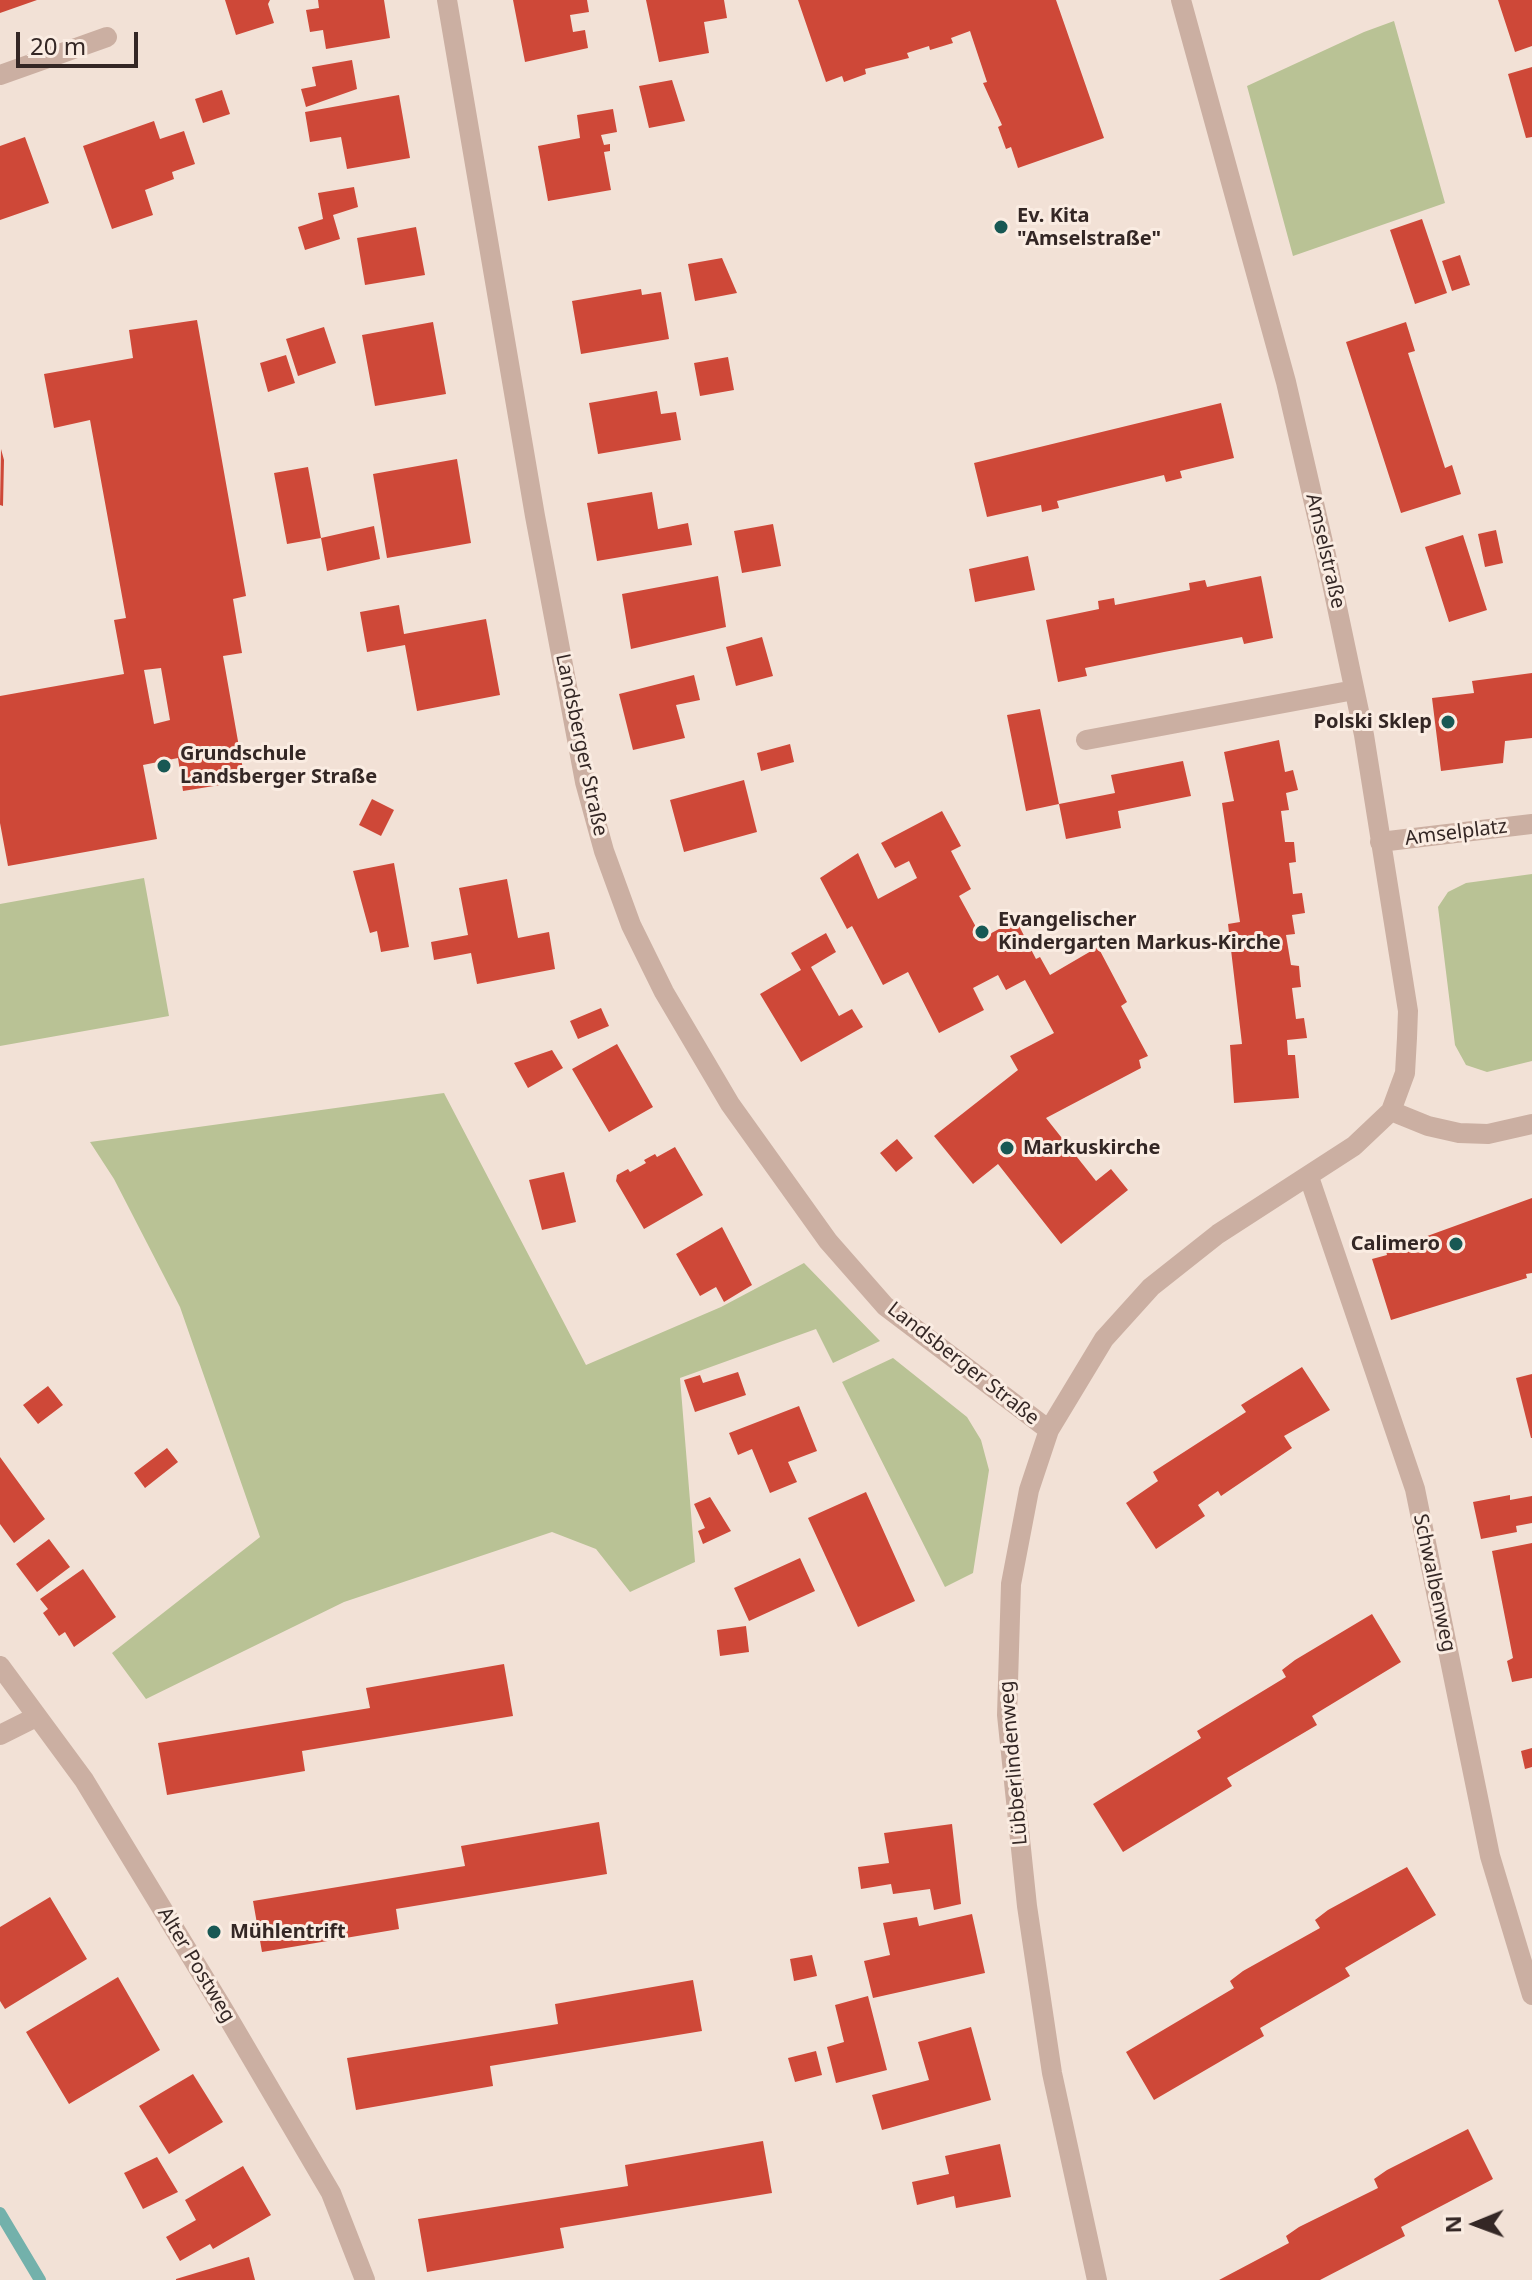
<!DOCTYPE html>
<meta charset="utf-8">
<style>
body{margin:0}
#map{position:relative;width:1532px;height:2280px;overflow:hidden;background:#f2e1d6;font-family:"Noto Sans",sans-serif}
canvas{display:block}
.north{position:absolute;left:1436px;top:2184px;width:80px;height:80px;-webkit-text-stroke:6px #faece2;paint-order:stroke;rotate:269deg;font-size:22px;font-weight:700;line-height:32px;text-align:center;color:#342725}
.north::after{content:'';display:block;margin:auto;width:28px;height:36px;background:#342725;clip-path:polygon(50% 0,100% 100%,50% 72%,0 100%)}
.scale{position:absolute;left:16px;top:32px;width:122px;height:36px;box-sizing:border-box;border:4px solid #342725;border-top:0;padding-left:10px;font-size:24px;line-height:28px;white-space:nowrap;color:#342725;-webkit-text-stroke:6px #faece2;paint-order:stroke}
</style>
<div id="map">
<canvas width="1532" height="2280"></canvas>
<div class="north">N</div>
<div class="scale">20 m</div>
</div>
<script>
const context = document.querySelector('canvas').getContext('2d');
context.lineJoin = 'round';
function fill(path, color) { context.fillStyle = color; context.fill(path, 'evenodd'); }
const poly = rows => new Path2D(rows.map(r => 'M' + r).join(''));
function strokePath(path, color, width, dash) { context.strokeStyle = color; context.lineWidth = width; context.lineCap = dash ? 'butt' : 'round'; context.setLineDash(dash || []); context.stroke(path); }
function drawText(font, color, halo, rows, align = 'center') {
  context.font = font + ' "Noto Sans",sans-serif'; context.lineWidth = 6; context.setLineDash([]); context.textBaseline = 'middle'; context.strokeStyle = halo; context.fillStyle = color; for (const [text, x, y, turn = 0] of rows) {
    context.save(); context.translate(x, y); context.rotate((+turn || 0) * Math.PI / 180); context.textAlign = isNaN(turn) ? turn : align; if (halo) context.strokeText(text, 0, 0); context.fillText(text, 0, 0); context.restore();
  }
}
fill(poly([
 [1394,21,1445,203,1293,256,1247,86,1364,32],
 [1532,874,1532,1061,1487,1072,1466,1065,1455,1045,1438,907,1448,892,1466,883],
 [144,878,169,1016,0,1046,0,904],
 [444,1093,586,1365,721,1307,804,1263,880,1341,833,1363,816,1329,680,1378,695,1562,630,1592,596,1549,552,1532,344,1602,146,1699,112,1653,260,1537,180,1307,114,1179,90,1142],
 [893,1358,967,1417,981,1440,989,1470,973,1573,945,1587,842,1382]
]), '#b9c295');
strokePath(poly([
 [0,2213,40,2280]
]), '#73b1ab', 12);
fill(poly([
 [0,0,37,0,0,13],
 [225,0,270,0,268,4,274,23,236,35],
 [318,0,384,0,390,38,326,49,323,30,310,32,306,10,319,8],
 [513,0,587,0,589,12,570,15,573,32,585,30,588,48,525,62],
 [646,0,724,0,727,18,704,22,709,53,659,62],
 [798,0,1056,0,1104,138,1018,168,1011,147,1006,149,998,127,1002,125,983,83,987,82,970,31,951,38,953,43,930,50,929,46,907,53,909,58,865,69,866,74,844,82,842,76,826,82],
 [1498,0,1532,0,1532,46,1515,52],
 [352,60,357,89,306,107,301,89,316,86,312,67],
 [1532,67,1532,137,1526,138,1508,74],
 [672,80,685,121,649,128,639,86],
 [222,90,230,114,203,123,195,99],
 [399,95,410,158,347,169,341,137,310,142,305,112],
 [613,109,617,132,601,135,604,145,610,144,610,151,604,152,611,190,548,201,538,146,580,138,577,115],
 [154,121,160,139,184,131,195,164,172,172,174,179,145,190,153,215,112,229,83,146],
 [25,137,49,203,0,220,0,146],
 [354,187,358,207,333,215,340,239,305,250,298,227,323,219,318,193],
 [1422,219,1447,293,1415,304,1390,230],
 [416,227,425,275,365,285,357,238],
 [1460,255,1470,285,1452,291,1442,261],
 [722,258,737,293,695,301,688,264],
 [641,289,642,295,661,292,669,339,581,354,572,301],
 [197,320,246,596,233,599,242,653,223,656,245,781,183,791,178,758,143,765,157,839,8,866,0,823,0,696,124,674,114,620,126,618,90,420,54,428,44,374,133,358,129,330],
 [161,668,170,720,154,724,144,670],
 [433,322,446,394,375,406,362,335],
 [1406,322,1415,351,1408,353,1445,468,1452,465,1461,494,1401,513,1346,342],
 [324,327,336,363,298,376,286,339],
 [286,355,295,383,268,392,260,363],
 [728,357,734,390,700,396,694,363],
 [657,391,661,414,676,412,681,440,598,454,589,403],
 [1221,403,1234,458,1180,471,1182,478,1166,482,1164,475,1057,501,1059,508,1042,512,1041,505,987,517,974,463],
 [1,449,4,460,3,506,0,505],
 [457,459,471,543,387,558,373,474],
 [308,467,321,538,287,544,274,473],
 [652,492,658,529,688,523,692,545,597,561,587,503],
 [773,524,781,566,742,573,734,531],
 [374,526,380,559,327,571,321,538],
 [1496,530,1503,563,1485,567,1478,534],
 [1463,535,1487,610,1449,622,1425,547],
 [1028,556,1035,590,975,602,969,569],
 [718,576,726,627,631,649,622,594],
 [1261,576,1273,638,1244,644,1242,637,1164,652,1085,668,1087,676,1058,682,1046,620,1099,609,1098,601,1114,598,1115,605,1190,590,1189,583,1205,580,1207,587],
 [399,605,404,634,486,619,500,695,417,711,405,645,367,652,360,612],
 [762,637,773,676,736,686,726,647],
 [1532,673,1532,738,1505,741,1503,763,1441,771,1432,698,1474,693,1472,681],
 [694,675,700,700,676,705,685,738,633,750,619,694],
 [1040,709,1059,804,1026,811,1007,715],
 [1279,740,1285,772,1293,770,1298,790,1286,793,1289,810,1281,811,1285,842,1294,842,1296,862,1289,863,1293,894,1302,893,1305,913,1292,915,1295,934,1286,935,1291,965,1299,966,1300,979,1301,987,1292,988,1296,1019,1304,1018,1307,1038,1287,1040,1288,1055,1295,1055,1299,1098,1234,1103,1230,1045,1242,1044,1228,924,1240,922,1222,803,1234,801,1224,752],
 [790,744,794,762,761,771,757,753],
 [1183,761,1191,796,1118,811,1121,828,1066,839,1059,804,1115,793,1111,775],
 [744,780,757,832,684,852,670,800],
 [372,799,394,810,381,836,359,825],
 [942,811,961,846,951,851,971,889,959,896,982,938,1016,920,1036,959,1040,957,1050,975,1098,947,1127,1002,1121,1006,1148,1056,1139,1060,1141,1068,1046,1118,1096,1181,1111,1169,1128,1190,1061,1244,998,1164,973,1184,934,1136,1018,1070,1010,1056,1054,1033,1025,980,1006,990,998,975,973,988,984,1010,939,1033,908,972,883,985,852,926,847,929,820,878,858,853,878,899,917,878,909,861,895,868,881,843],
 [394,863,409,947,381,952,377,931,370,933,353,871],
 [507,879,518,938,549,932,555,969,477,984,471,953,434,960,431,942,468,935,459,888],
 [826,933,836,952,811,967,839,1016,852,1009,863,1027,801,1062,760,994,801,970,791,953],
 [601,1008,609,1026,578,1039,570,1021],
 [617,1044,653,1107,609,1132,572,1069],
 [552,1050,563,1068,528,1088,514,1063],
 [897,1139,913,1158,896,1172,880,1153],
 [675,1147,703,1195,644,1229,616,1181,617,1175,628,1169,630,1172,646,1163,644,1160,655,1154,657,1157],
 [564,1172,576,1222,542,1230,529,1180],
 [1532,1198,1532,1273,1526,1274,1527,1278,1391,1320,1372,1259,1387,1255,1386,1251],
 [722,1227,752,1285,724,1302,716,1287,700,1296,676,1254],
 [1302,1367,1330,1410,1284,1436,1292,1448,1221,1496,1218,1491,1198,1505,1205,1516,1156,1549,1126,1503,1158,1481,1153,1472,1246,1412,1241,1405],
 [738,1372,746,1395,695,1412,684,1380,700,1375,703,1383],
 [1532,1374,1532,1438,1531,1438,1516,1378],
 [48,1386,63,1405,38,1424,23,1405],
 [799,1406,817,1451,788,1462,797,1482,770,1493,752,1449,738,1455,729,1433],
 [167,1448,178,1462,145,1488,134,1473],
 [0,1457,45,1519,14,1543,0,1524],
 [866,1492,915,1601,858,1627,808,1518],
 [1510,1495,1510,1500,1532,1496,1532,1523,1516,1526,1517,1532,1481,1539,1473,1502],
 [710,1497,731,1531,703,1544,698,1531,705,1528,694,1504],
 [49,1539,70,1567,37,1592,16,1564],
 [1532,1543,1532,1678,1512,1682,1507,1661,1513,1658,1492,1551],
 [800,1558,815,1591,749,1621,734,1588],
 [83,1569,116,1617,74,1647,65,1632,59,1636,43,1613,48,1609,40,1599],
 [1372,1614,1401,1662,1312,1716,1317,1725,1227,1778,1232,1786,1123,1852,1093,1804,1201,1738,1197,1731,1286,1677,1282,1670,1295,1660],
 [746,1626,749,1652,720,1656,717,1630],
 [504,1664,513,1716,302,1751,305,1771,167,1795,158,1743,370,1708,366,1688],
 [1532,1748,1532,1767,1525,1769,1521,1751],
 [599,1822,607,1874,396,1909,399,1929,262,1952,253,1901,465,1866,461,1846],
 [952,1824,961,1904,934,1910,930,1889,893,1894,891,1884,861,1889,858,1867,889,1863,884,1833],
 [1407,1867,1436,1915,1345,1968,1350,1976,1260,2028,1264,2036,1154,2100,1126,2052,1234,1988,1230,1981,1243,1971,1320,1928,1315,1920,1328,1910],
 [50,1897,87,1959,5,2009,0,2001,0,1927],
 [972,1914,985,1973,873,1998,864,1961,890,1955,883,1923,917,1917,919,1926],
 [812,1955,817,1976,794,1981,790,1959],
 [118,1977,160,2050,69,2104,26,2032],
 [693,1980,702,2031,490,2066,493,2086,356,2110,347,2058,558,2024,555,2004],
 [868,1996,887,2070,836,2083,827,2047,844,2042,835,2005],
 [971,2027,991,2100,882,2130,872,2095,929,2080,918,2042],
 [816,2051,822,2075,795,2082,788,2058],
 [193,2074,223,2122,169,2154,139,2106],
 [1468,2129,1493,2179,1401,2227,1405,2236,1320,2280,1219,2280,1289,2243,1286,2236,1299,2227,1378,2188,1374,2179,1387,2170],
 [763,2141,772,2193,560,2228,564,2248,427,2272,418,2219,628,2186,625,2165],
 [1000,2144,1011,2197,956,2208,954,2196,917,2205,912,2182,949,2174,945,2156],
 [157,2157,178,2192,143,2209,124,2173],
 [243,2166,271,2215,213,2249,210,2244,180,2261,166,2237,196,2220,185,2200],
 [249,2257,255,2280,176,2280,176,2279]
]), '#ce4838');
strokePath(poly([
 [447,0,535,516,585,782,604,851,631,925,664,992,730,1104,828,1241,885,1306,1049,1430],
 [0,75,107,37],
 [1086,740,1354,690],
 [1380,842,1532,824],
 [1391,1111,1428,1126,1459,1133,1488,1134,1532,1124],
 [1309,1177,1415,1489,1490,1856,1532,1995],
 [0,1666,84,1780,223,2009,331,2193,365,2280],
 [0,1735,36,1717],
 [1097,2280,1052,2073,1027,1906,1007,1715,1011,1584,1029,1490,1049,1430,1104,1339,1151,1287,1218,1234,1354,1146,1391,1111,1405,1073,1407,1038,1408,1011,1364,735,1326,555,1286,382,1181,0]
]), '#cbafa2', 20);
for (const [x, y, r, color] of [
 [1001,227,8,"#185854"],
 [1448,722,8,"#185854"],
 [164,766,8,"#185854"],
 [982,932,8,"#185854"],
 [1007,1148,8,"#185854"],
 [1456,1244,8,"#185854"],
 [214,1932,8,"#185854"]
]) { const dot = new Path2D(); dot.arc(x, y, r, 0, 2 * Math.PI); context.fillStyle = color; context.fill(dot); strokePath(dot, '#faece2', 3); }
drawText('bold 20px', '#342725', '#faece2', [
 ["Ev. Kita",1017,216],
 ["\"Amselstraße\"",1017,239],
 ["Polski Sklep",1432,722,"right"],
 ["Grundschule",180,754],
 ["Landsberger Straße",180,777],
 ["Evangelischer",998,920],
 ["Kindergarten Markus-Kirche",998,943],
 ["Markuskirche",1023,1148],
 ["Calimero",1440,1244,"right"],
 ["Mühlentrift",230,1932]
], 'left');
drawText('20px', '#342725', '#faece2', [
 ["Amselstraße",1325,551,77],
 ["Landsberger Straße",581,745,78],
 ["Amselplatz",1456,833,-7],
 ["Landsberger Straße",963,1364,38],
 ["Schwalbenweg",1434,1583,78],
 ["Lübberlindenweg",1014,1763,-95],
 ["Alter Postweg",196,1965,59]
]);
</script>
